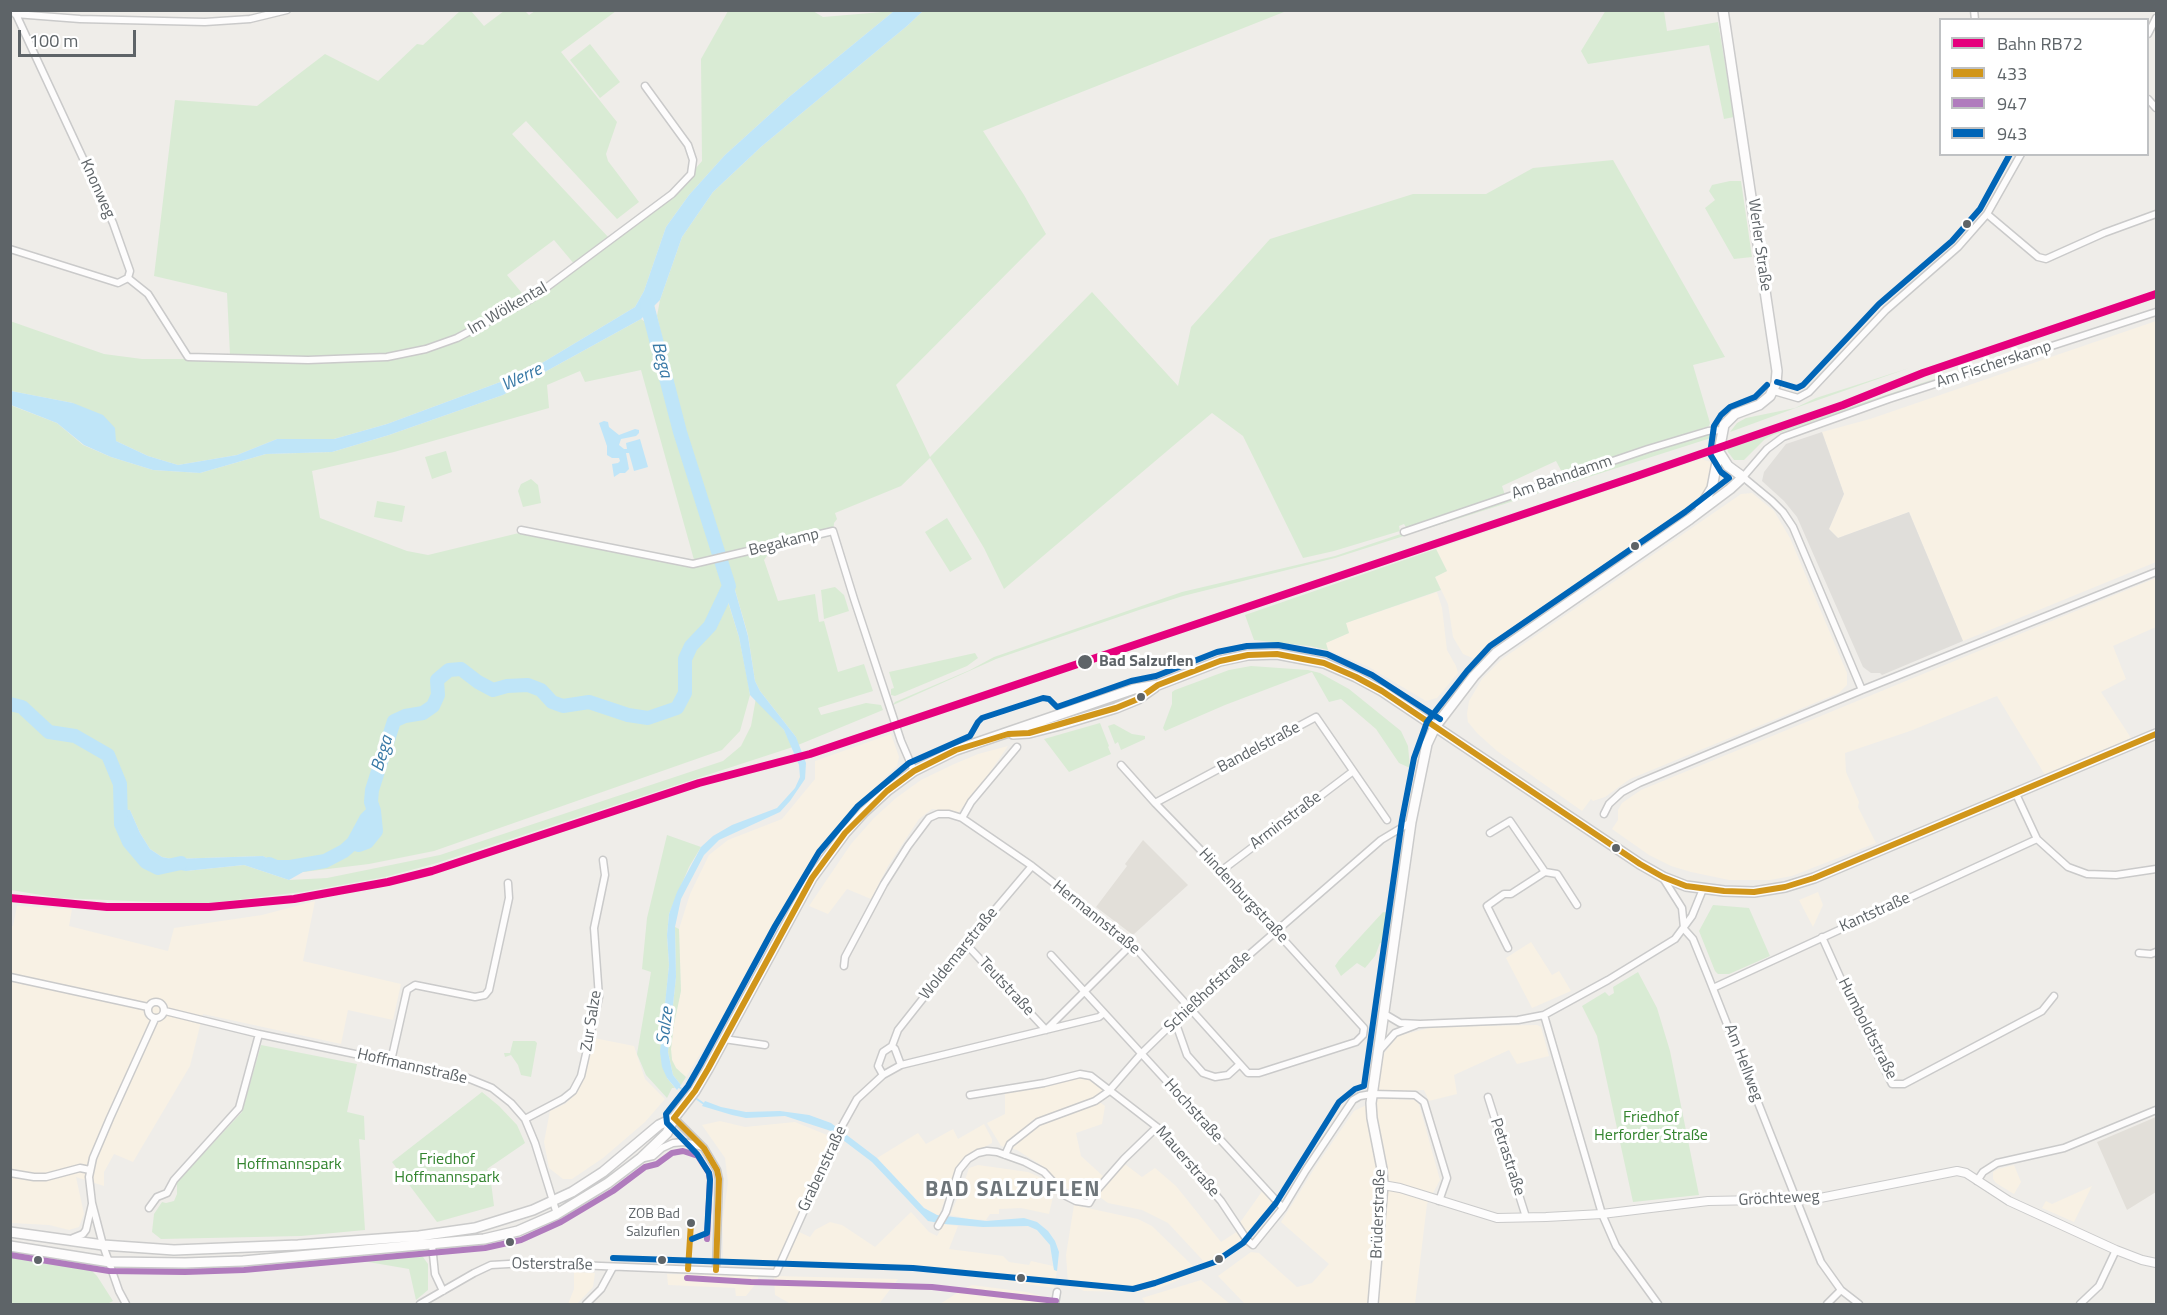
<!DOCTYPE html>
<meta charset="utf-8">
<style>
body{margin:0}
#map{position:relative;width:2167px;height:1315px;overflow:hidden;background:#efede9;font-family:"Titillium Web",sans-serif}
canvas{display:block}
.frame{position:absolute;inset:0;border:12px solid #5e6468;pointer-events:none}
.legend{position:absolute;left:1939px;top:18px;width:210px;height:138px;box-sizing:border-box;background:#fff;border:2px solid #bfc1c3;margin:0;padding:8px 10px;list-style:none;font-size:18px;color:#5e6468}
.legend li{display:flex;align-items:center;gap:12px;height:30px}
.legend b{width:30px;border:2px solid #bfc1c3}
.scale{position:absolute;left:18px;top:30px;width:118px;height:27px;box-sizing:border-box;border:3px solid #5e6468;border-top:0;padding-left:8px;font-size:18px;line-height:21px;white-space:nowrap;color:#5e6468;-webkit-text-stroke:4px #fff;paint-order:stroke}
</style>
<div id="map">
<canvas width="2167" height="1315"></canvas>
<div class="frame"></div>
<ul class="legend">
<li><b style="height:8px;background:#e5007d"></b>Bahn RB72</li>
<li><b style="height:8px;background:#d1961a"></b>433</li>
<li><b style="height:8px;background:#b07bbd"></b>947</li>
<li><b style="height:8px;background:#0065b7"></b>943</li>
</ul>
<div class="scale">100 m</div>
</div>
<script>
const context = document.querySelector('canvas').getContext('2d');
context.lineJoin = 'round';
function fill(path, color) { context.fillStyle = color; context.fill(path, 'evenodd'); }
const poly = rows => new Path2D(rows.map(r => 'M' + r).join(''));
function strokePath(path, color, width, dash) { context.strokeStyle = color; context.lineWidth = width; context.lineCap = dash ? 'butt' : 'round'; context.setLineDash(dash || []); context.stroke(path); }
function drawText(font, color, halo, rows, align = 'center') {
  context.font = font + ' "Titillium Web",sans-serif'; context.lineWidth = 6; context.setLineDash([]); context.textBaseline = 'middle'; context.strokeStyle = halo; context.fillStyle = color; for (const [text, x, y, turn = 0] of rows) {
    context.save(); context.translate(x, y); context.rotate((+turn || 0) * Math.PI / 180); context.textAlign = isNaN(turn) ? turn : align; if (halo) context.strokeText(text, 0, 0); context.fillText(text, 0, 0); context.restore();
  }
}
fill(poly([
 [2156,321,2156,562,1963,641,1909,512,1838,538,1829,529,1844,494,1822,432,1870,419],
 [1701,459,1711,462,1707,486,1695,507,1479,658,1475,659,1463,654,1453,637,1448,604,1435,577,1447,571,1436,549],
 [1752,493,1774,511,1790,538,1847,673,1847,685,1839,693,1630,779,1605,797,1593,801,1591,799,1582,811,1497,751,1477,733,1468,722,1467,714,1469,701,1482,679,1502,659,1741,494],
 [2156,578,2156,627,2113,646,2126,679,2101,692,2131,738,2045,775,1997,696,1910,731,1845,753,1846,772,1859,802,1858,807,1876,843,1792,876,1770,880,1729,880,1691,872,1671,866,1649,855,1612,829,1618,820,1618,810,1622,803,1641,790],
 [1437,592,1442,608,1447,650,1456,666,1458,673,1437,698,1426,701,1369,667,1328,650,1326,643,1349,633,1346,623],
 [891,734,899,757,897,766,846,816,817,852,781,911,723,1017,686,1077,676,1068,672,1060,671,1049,674,1024,681,991,679,929,690,894,709,855,728,840,782,819,815,779,815,761],
 [1008,746,988,775,958,813,932,809,919,819,888,866,871,899,847,889,828,914,809,906,851,844,874,818,896,798,921,780,952,765,978,754],
 [1818,892,1823,905,1813,927,1799,900],
 [315,901,303,961,401,984,393,1020,348,1010,341,1044,203,1014,190,1066,133,1162,114,1154,104,1172,104,1186,76,1177,84,1214,79,1227,69,1230,49,1225,11,1223,10,926,13,926,17,906,72,909,69,926,168,951,174,928,262,915],
 [1531,942,1552,975,1559,971,1571,991,1532,1008,1506,958],
 [1537,1025,1541,1027,1549,1056,1517,1064,1509,1050,1454,1075,1457,1094,1429,1101,1424,1090,1376,1092,1381,1057,1398,1036,1433,1027],
 [594,1038,634,1046,645,1079,665,1099,645,1122,603,1158,572,1179,563,1179,549,1168,544,1142,550,1111,565,1104,578,1091,585,1075],
 [1076,1076,1087,1078,1108,1090,1094,1098,1105,1106,1102,1124,1076,1133,1081,1156,1104,1177,1086,1198,1074,1195,1044,1167,1017,1150,1001,1146,987,1123,1005,1114,1005,1091],
 [1379,1099,1415,1100,1419,1104,1440,1180,1427,1204,1415,1304,1245,1304,1218,1276,1251,1252,1259,1253,1297,1287,1312,1283,1329,1264,1281,1222,1316,1166,1354,1111],
 [720,1121,745,1127,795,1122,832,1137,837,1144,797,1231,810,1237,815,1230,830,1222,842,1225,875,1247,911,1212,929,1232,937,1236,944,1224,958,1226,949,1249,1003,1256,1009,1262,1029,1265,1031,1261,1053,1266,1054,1270,1057,1271,1054,1288,923,1269,803,1269,723,1264,723,1219,728,1182,725,1158,702,1125],
 [984,1124,992,1139,992,1143,968,1156,956,1167,939,1216,924,1208,877,1158,918,1133,926,1144,953,1129,958,1139],
 [1122,1162,1142,1177,1155,1168,1176,1186,1221,1242,1238,1231,1239,1224,1263,1190,1276,1205,1246,1245,1210,1268,1168,1223,1142,1210,1108,1203,1097,1195],
 [978,1165,1028,1172,1051,1182,1055,1188,1049,1214,1021,1208,999,1209,999,1214,990,1214,986,1220,969,1219,950,1215,963,1186,969,1168],
 [2014,1165,2021,1182,2014,1194,1996,1183,1993,1179,1993,1172,1998,1169],
 [2092,1186,2074,1222,2042,1208,2046,1201,2052,1204],
 [1074,1205,1138,1219,1152,1226,1198,1271,1158,1289,1138,1292,1084,1291,1068,1284,1066,1255],
 [574,1272,595,1273,593,1287,577,1304,568,1304,574,1289],
 [667,1274,758,1276,758,1281,746,1296,736,1296,735,1288,668,1285],
 [774,1276,898,1279,879,1304,791,1304,775,1295],
 [1201,1280,1230,1304,1146,1304,1142,1298],
 [972,1285,1026,1292,1050,1298,1050,1304,940,1304,960,1291]
]), '#f8f1e4');
fill(poly([
 [1822,432,1844,494,1829,529,1838,538,1909,512,1963,641,1882,675,1880,673,1871,673,1863,667,1797,517,1784,501,1762,481,1764,472,1786,444]
]), '#e0deda');
fill(poly([
 [1143,840,1188,885,1133,935,1096,907,1127,866,1125,864],
 [2156,1117,2156,1192,2127,1210,2097,1142]
]), '#e2dfd9');
fill(poly([
 [1289,10,983,131,1024,195,1046,234,896,385,930,457,1092,292,1178,386,1191,327,1270,239,1413,194,1486,194,1533,168,1613,160,1725,357,1693,365,1710,423,1709,426,1563,474,1556,461,1502,486,1505,495,1407,529,1404,524,1399,526,1400,531,1334,551,1303,558,1243,436,1212,413,1004,589,984,548,930,458,901,486,835,513,837,519,834,523,833,535,769,553,764,560,778,601,815,594,819,622,824,621,838,672,864,664,873,691,818,708,821,715,866,703,881,705,883,710,798,745,796,737,760,691,755,681,748,635,733,583,684,429,657,316,660,300,682,237,713,192,762,146,907,26,923,11],
 [1606,10,1664,11,1667,31,1718,22,1734,117,1724,119,1709,45,1588,64,1581,51],
 [460,11,471,11,484,26,504,11,525,11,529,15,535,11,616,11,561,52,617,122,606,154,608,161,639,202,617,219,526,121,512,134,609,238,575,265,554,240,507,275,526,298,469,330,426,346,387,354,303,357,230,355,227,293,154,276,175,100,257,106,325,54,378,81,417,44,423,45],
 [728,11,813,11,823,17,894,11,789,97,725,155,689,195,666,227,644,291,635,307,542,363,503,381,387,424,334,439,277,439,237,455,178,465,148,456,116,441,73,403,11,391,10,321,104,354,142,359,227,359,307,364,389,360,458,340,497,322,534,300,673,195,702,161,701,59],
 [590,44,620,82,600,98,570,60],
 [1730,181,1741,181,1752,257,1734,259,1705,208,1715,200,1709,191,1712,185],
 [641,319,648,324,675,433,739,637,748,682,750,695,740,731,722,750,434,851,369,864,303,872,289,869,263,856,172,859,162,857,150,849,140,833,130,810,122,809,127,826,133,842,186,871,244,865,289,880,327,878,440,855,723,761,741,746,751,726,756,698,784,730,793,747,437,863,385,877,302,892,202,904,59,898,11,890,10,405,57,423,83,445,111,457,153,470,200,473,266,454,332,452,389,435,503,395],
 [641,370,696,567,523,532,428,555,407,551,320,518,312,471,394,452,549,408,547,385,580,371,585,382],
 [1988,361,1773,435,1765,439,1744,460,1734,460,1728,452,1727,448],
 [1909,368,1801,406,1730,432,1737,423,1746,418,1795,408,1816,398],
 [1709,434,1714,434,1714,437,1335,558,1183,596,1142,609,996,659,893,705,895,702,970,670,994,657,1182,592,1335,556,1648,451],
 [446,451,452,472,432,479,425,457],
 [531,479,538,485,541,503,523,507,518,491,521,484],
 [377,501,405,506,402,522,374,517],
 [947,518,972,559,950,572,925,532],
 [1436,549,1447,571,1435,577,1441,590,1346,623,1349,633,1326,643,1328,650,1309,646,1254,640,1245,615],
 [835,587,844,595,849,611,824,619,821,590],
 [975,653,978,658,967,666,895,696,891,695,891,689,894,688,889,672],
 [1251,666,1308,670,1320,673,1349,689,1401,731,1408,746,1410,768,1399,763,1376,729,1341,699,1329,702,1312,672,1225,705,1165,731,1163,728,1172,704,1172,692,1175,690,1229,670],
 [1100,723,1109,746,1108,747,1111,754,1069,772,1044,739],
 [1114,724,1132,734,1145,736,1145,739,1121,750,1118,742,1115,744,1108,726],
 [667,835,701,847,689,867,669,914,667,935,669,965,663,1026,667,1078,675,1088,672,1088,667,1098,646,1075,637,1054,651,972,642,969,647,918],
 [1713,905,1749,908,1770,956,1729,974,1718,974,1715,971,1699,931],
 [1383,912,1392,913,1387,943,1380,943,1375,956,1365,968,1357,963,1341,976,1335,966,1339,960],
 [675,927,679,929,681,991,674,1024,671,1049,672,1060,676,1068,686,1077,681,1085,673,1075,668,1052,676,977],
 [1638,972,1657,1008,1670,1051,1699,1195,1633,1202,1597,1036,1582,1006,1605,992,1609,996,1614,993,1613,987],
 [513,1041,535,1041,537,1043,531,1077,521,1075,518,1065,511,1055,505,1057,504,1053,510,1053],
 [261,1045,357,1064,347,1112,364,1116,365,1140,359,1139,365,1230,301,1236,161,1239,152,1232,154,1214,162,1202,166,1203,174,1201,177,1194,177,1182,242,1112],
 [482,1092,499,1106,517,1125,525,1143,487,1169,490,1174,494,1206,437,1222,392,1162],
 [409,1254,423,1257,428,1264,428,1290,416,1300,409,1269,351,1259],
 [11,1255,89,1268,97,1276,113,1301,107,1304,11,1304]
]), '#d9ebd4');
fill(poly([
 [894,11,923,11,907,26,762,146,713,192,682,237,660,300,641,319,503,395,389,435,332,452,266,454,200,473,153,470,111,457,84,445,57,423,11,405,11,391,73,403,103,415,115,428,116,441,148,456,178,465,237,455,277,439,334,439,387,424,503,381,542,363,635,307,644,291,666,227,689,195,725,155,789,97],
 [604,421,608,422,609,427,619,435,635,429,639,430,639,433,636,436,621,439,619,445,624,449,627,449,626,443,640,439,648,467,634,471,629,453,626,453,629,469,625,473,620,473,614,477,612,464,618,463,620,461,619,458,612,458,607,455,607,446,599,423],
 [733,583,748,636,755,681,760,691,796,737,806,763,805,779,790,801,780,812,719,840,704,855,681,899,675,927,676,977,668,1052,673,1075,681,1085,677,1090,667,1078,662,1067,660,1052,669,965,667,935,669,914,677,892,701,847,713,836,732,825,777,808,795,788,800,777,799,765,784,730,750,695,739,637,727,598],
 [122,809,130,810,140,833,150,849,162,857,172,859,263,856,289,869,303,872,289,880,244,865,186,871,162,867,149,858,133,842],
 [705,1101,721,1107,746,1112,780,1111,809,1115,831,1123,877,1158,924,1208,937,1215,986,1221,1024,1218,1037,1222,1048,1231,1055,1241,1059,1252,1057,1271,1054,1270,1050,1245,1037,1230,1028,1226,983,1227,944,1224,928,1221,872,1162,831,1131,785,1116,746,1118,732,1115,702,1106]
]), '#bfe5f8');
strokePath(poly([
 [679,1087,689,1094],
 [694,1097,704,1104]
]), '#bfe5f8', 2);
strokePath(poly([
 [10,704,22,707,49,732,75,736,108,755,120,784,121,824,129,842,146,862,158,868,181,863],
 [353,843,359,845,367,842,376,831,374,811],
 [269,864,276,867,290,867,325,861,344,851,353,843,366,819,374,811,371,802,372,790,394,721,405,716,423,713,433,706,438,695,437,680,449,670,461,669,478,682,493,690,507,686,528,685,541,690,552,702,563,706,589,702,628,715,648,718,677,708,685,693,685,659,691,646,710,626,729,586,680,432,647,305]
]), '#bfe5f8', 14);
const minor = poly([
 [14,10,113,223,130,271,128,278],
 [1974,10,1975,20],
 [15,14,80,19,205,22,250,19,287,10],
 [2148,34,2156,18],
 [2148,99,2156,108],
 [1987,214,2038,257,2046,259,2104,233,2156,214],
 [10,249,118,283,128,278],
 [128,278,148,294,188,357,308,360,387,357,426,349,457,338,531,299,672,194,691,174,693,160,688,145,645,86],
 [1774,391,1798,398,1809,392,1886,310,1958,247,1987,214,2021,154],
 [521,530,693,564,833,531,854,599,901,741,914,771],
 [1404,532,1648,449,1708,431,1722,430],
 [1862,690,1793,527,1783,512,1772,501,1743,477,1767,449,1783,437,1889,399,2156,312],
 [2016,794,2037,839,2068,867,2087,874,2116,875,2156,869],
 [1155,803,1316,717,1387,820],
 [1604,814,1609,804,1622,792,1639,783,1862,690,2156,572],
 [962,818,971,802,1017,747],
 [1490,833,1510,821,1545,872],
 [1221,871,1352,772],
 [1545,872,1557,874,1577,905],
 [1663,878,1682,908,1684,928],
 [1684,929,1693,939,1708,976,1821,1262,1841,1290,1859,1304],
 [1822,937,1854,1008,1892,1084,1904,1084,2042,1011,2054,996],
 [966,944,1046,1030,1132,944],
 [1508,948,1487,906,1504,894,1511,894,1545,872],
 [2139,953,2151,954,2156,952],
 [1051,955,1283,1208],
 [844,966,845,957,884,884,908,846,929,818,938,814,949,814,962,818,1032,866,1132,944,1248,1073,1259,1073,1356,1042,1363,1035,1364,1028,1221,871,1155,803,1121,765],
 [10,977,148,1007],
 [1713,988,2037,839],
 '148 1010a8 8 0 1 1 16 0a8 8 0 1 1-16 0Z',
 [165,1011,259,1034,465,1077,492,1088,511,1103,525,1119,535,1143,557,1214],
 [1383,1013,1400,1023,1420,1024,1518,1020,1544,1015,1608,980,1675,939,1692,916,1703,889],
 [1544,1015,1602,1214,1616,1246,1658,1304],
 [1175,1021,1187,1055,1203,1073,1215,1077,1228,1075,1240,1064],
 [724,1039,765,1045],
 [892,1046,895,1049,901,1065],
 [1379,1051,1395,1033,1416,1025],
 [391,1061,407,990,415,985,475,997,485,995,489,990,509,898,508,883],
 [883,1075,878,1066,883,1052,892,1046,898,1030,966,944,1032,866],
 [970,1095,1044,1083,1080,1074,1091,1076,1157,1127,1221,1201,1247,1240,1253,1245,1283,1208,1306,1170,1353,1100,1360,1096,1372,1094,1415,1095,1424,1102,1447,1178,1439,1201],
 [1488,1097,1526,1217],
 [674,1118,704,1148,717,1170,719,1179,716,1270],
 [525,1119,563,1099,573,1091,581,1076,599,997,594,928,605,875,603,860],
 [1005,1155,1010,1144,1038,1122,1095,1101,1108,1092,1141,1054,1189,1007,1381,840,1411,822],
 [644,1158,653,1156,662,1148,673,1143,684,1142,703,1147],
 [10,1173,34,1177,46,1177,80,1168,90,1170],
 [1977,1181,1983,1172,1997,1163,2064,1148,2156,1110],
 [149,1208,157,1197,167,1193,174,1180,239,1108,259,1034],
 [938,1226,946,1212,959,1170,968,1159,978,1153,987,1151,997,1152,1025,1162,1044,1172,1066,1196,1076,1201,1089,1203,1096,1191,1124,1159,1157,1127],
 [73,1238,83,1234,86,1230,92,1204],
 [432,1245,435,1274,443,1291],
 [126,1304,119,1291,103,1245,92,1203,89,1177,93,1158,110,1118,155,1019],
 [420,1304,474,1273,491,1265,526,1263,776,1273,842,1126,857,1099,883,1075,901,1065,1099,1017,1104,1013],
 [586,1304,601,1289,613,1267],
 [1055,1304,1057,1292],
 [1827,1304,1841,1290],
 [2080,1304,2099,1286,2116,1250]
]);
const tertiary = poly([
 [1383,1185,1400,1188,1497,1218,1546,1217,1602,1214,1708,1201,1815,1199,1957,1171,1966,1173,2009,1201,2116,1250,2142,1260,2156,1263]
]);
const secondary = poly([
 [1700,508,1712,488,1724,425,1735,414,1759,405,1770,396,1776,383,1777,371,1723,10],
 [1013,734,1029,733,1060,725,1116,708,1138,699,1155,687],
 [10,1232,103,1245,174,1250,298,1245,419,1236,475,1228,533,1210,572,1192,603,1172,659,1125,674,1118],
 [10,1246,110,1262,185,1263,243,1261,484,1239,518,1231,557,1214,608,1183,641,1158,667,1133,674,1118,695,1091,708,1069,812,878,845,833,864,812,887,791,914,771,956,750,1134,689,1158,685,1220,661,1248,655,1277,654,1324,663,1356,677,1382,691,1640,864,1663,877,1686,886,1724,891,1754,892,1785,887,1814,878,2156,734],
 [1373,1304,1383,1185,1382,1169,1372,1118,1371,1103,1411,822,1427,744,1435,727,1474,676,1496,653,1690,519,1730,489,1743,477,1728,466,1719,452]
]);
strokePath(minor, '#cacaca', 9);
strokePath(tertiary, '#cacaca', 10);
strokePath(secondary, '#cbcbcb', 12);
strokePath(minor, '#fdfcfc', 6);
strokePath(tertiary, '#fdfcfc', 8);
strokePath(secondary, '#fdfcfc', 9);
strokePath(poly([
 [674,1118,695,1091,708,1069,812,878,845,833,887,791,914,771,956,750,1008,734,1029,733,1116,708,1138,699,1158,685,1220,661,1248,655,1277,654,1324,663,1356,677,1382,691,1640,864,1663,877,1686,886,1724,891,1754,892,1785,887,1814,878,2156,734],
 [674,1118,704,1148,717,1170,719,1179,716,1270],
 [688,1269,691,1223]
]), '#d1961a', 6);
strokePath(poly([
 [10,1255,109,1271,185,1272,244,1270,485,1248,521,1240,561,1222,613,1191,645,1167,657,1164,672,1153,683,1151,698,1156,709,1173,710,1180,707,1239],
 [687,1278,751,1282,932,1287,1056,1301]
]), '#b07bbd', 6);
strokePath(poly([
 [1777,382,1797,388,1803,385,1879,304,1952,241,1980,209,2010,154],
 [692,1239,707,1233,710,1180,709,1173,697,1154,667,1123,666,1114,688,1086,700,1065,775,926,819,852,858,806,909,763,970,736,978,722,982,718,1043,698,1049,699,1057,707,1131,681,1156,676,1217,652,1247,646,1278,645,1327,654,1372,675,1440,719],
 [613,1258,913,1268,1133,1289,1155,1283,1215,1262,1243,1243,1276,1203,1339,1102,1355,1089,1364,1086,1402,820,1414,758,1427,722,1467,671,1490,646,1685,512,1729,478,1721,472,1710,454,1714,426,1721,415,1730,407,1755,397,1767,385]
]), '#0065b7', 6);
strokePath(poly([
 [10,898,107,907,209,907,294,899,388,882,432,871,699,783,810,754,1634,477,1843,405,1923,373,2156,294]
]), '#e5007d', 8);
for (const [x, y, r, color] of [
 [1967,224,5,"#5e6468"],
 [1635,546,5,"#5e6468"],
 [1085,662,8,"#5e6468"],
 [1141,697,5,"#5e6468"],
 [1616,848,5,"#5e6468"],
 [691,1223,5,"#5e6468"],
 [510,1242,5,"#5e6468"],
 [1219,1259,5,"#5e6468"],
 [38,1260,5,"#5e6468"],
 [662,1260,5,"#5e6468"],
 [1021,1278,5,"#5e6468"]
]) { const dot = new Path2D(); dot.arc(x, y, r, 0, 2 * Math.PI); context.fillStyle = color; context.fill(dot); strokePath(dot, '#fff', 2); }
drawText('14px', '#5e6468', '#fff', [
 ["ZOB Bad",680,1215],
 ["Salzuflen",680,1233]
], 'right');
drawText('16px', '#5e6468', '#fff', [
 ["Knonweg",97,189,66],
 ["Werler Straße",1759,245,82],
 ["Im Wölkental",508,309,-30],
 ["Am Fischerskamp",1994,365,-18],
 ["Am Bahndamm",1562,478,-19],
 ["Begakamp",784,543,-14],
 ["Bandelstraße",1259,748,-28],
 ["Arminstraße",1286,821,-37],
 ["Hindenburgstraße",1243,896,47],
 ["Kantstraße",1875,913,-24],
 ["Hermannstraße",1096,918,39],
 ["Woldemarstraße",959,954,-51],
 ["Teutstraße",1006,987,47],
 ["Schießhofstraße",1208,992,-43],
 ["Zur Salze",592,1021,-81],
 ["Humboldtstraße",1867,1029,63],
 ["Am Hellweg",1743,1063,69],
 ["Hoffmannstraße",412,1067,13],
 ["Hochstraße",1193,1111,48],
 ["Petrastraße",1507,1157,72],
 ["Mauerstraße",1187,1162,49],
 ["Grabenstraße",823,1169,-65],
 ["Gröchteweg",1779,1199,-3],
 ["Brüderstraße",1379,1214,-88],
 ["Osterstraße",552,1265,1]
]);
drawText('bold 16px', '#5e6468', '#fff', [
 ["Bad Salzuflen",1099,662]
], 'left');
drawText('16px', '#348530', '#fff', [
 ["Friedhof",1651,1118],
 ["Herforder Straße",1651,1136],
 ["Friedhof",447,1160],
 ["Hoffmannspark",447,1178],
 ["Hoffmannspark",289,1165]
]);
drawText('italic 18px', '#3979a6', '#fff', [
 ["Bega",661,360,76],
 ["Werre",522,378,-25],
 ["Bega",383,754,-73],
 ["Salze",666,1026,-83]
]);
context.letterSpacing = '1.5px';
drawText('bold 22px', '#6f767a', '#fff', [
 ["BAD SALZUFLEN",1013,1191]
]);
context.letterSpacing = '0px';
</script>
